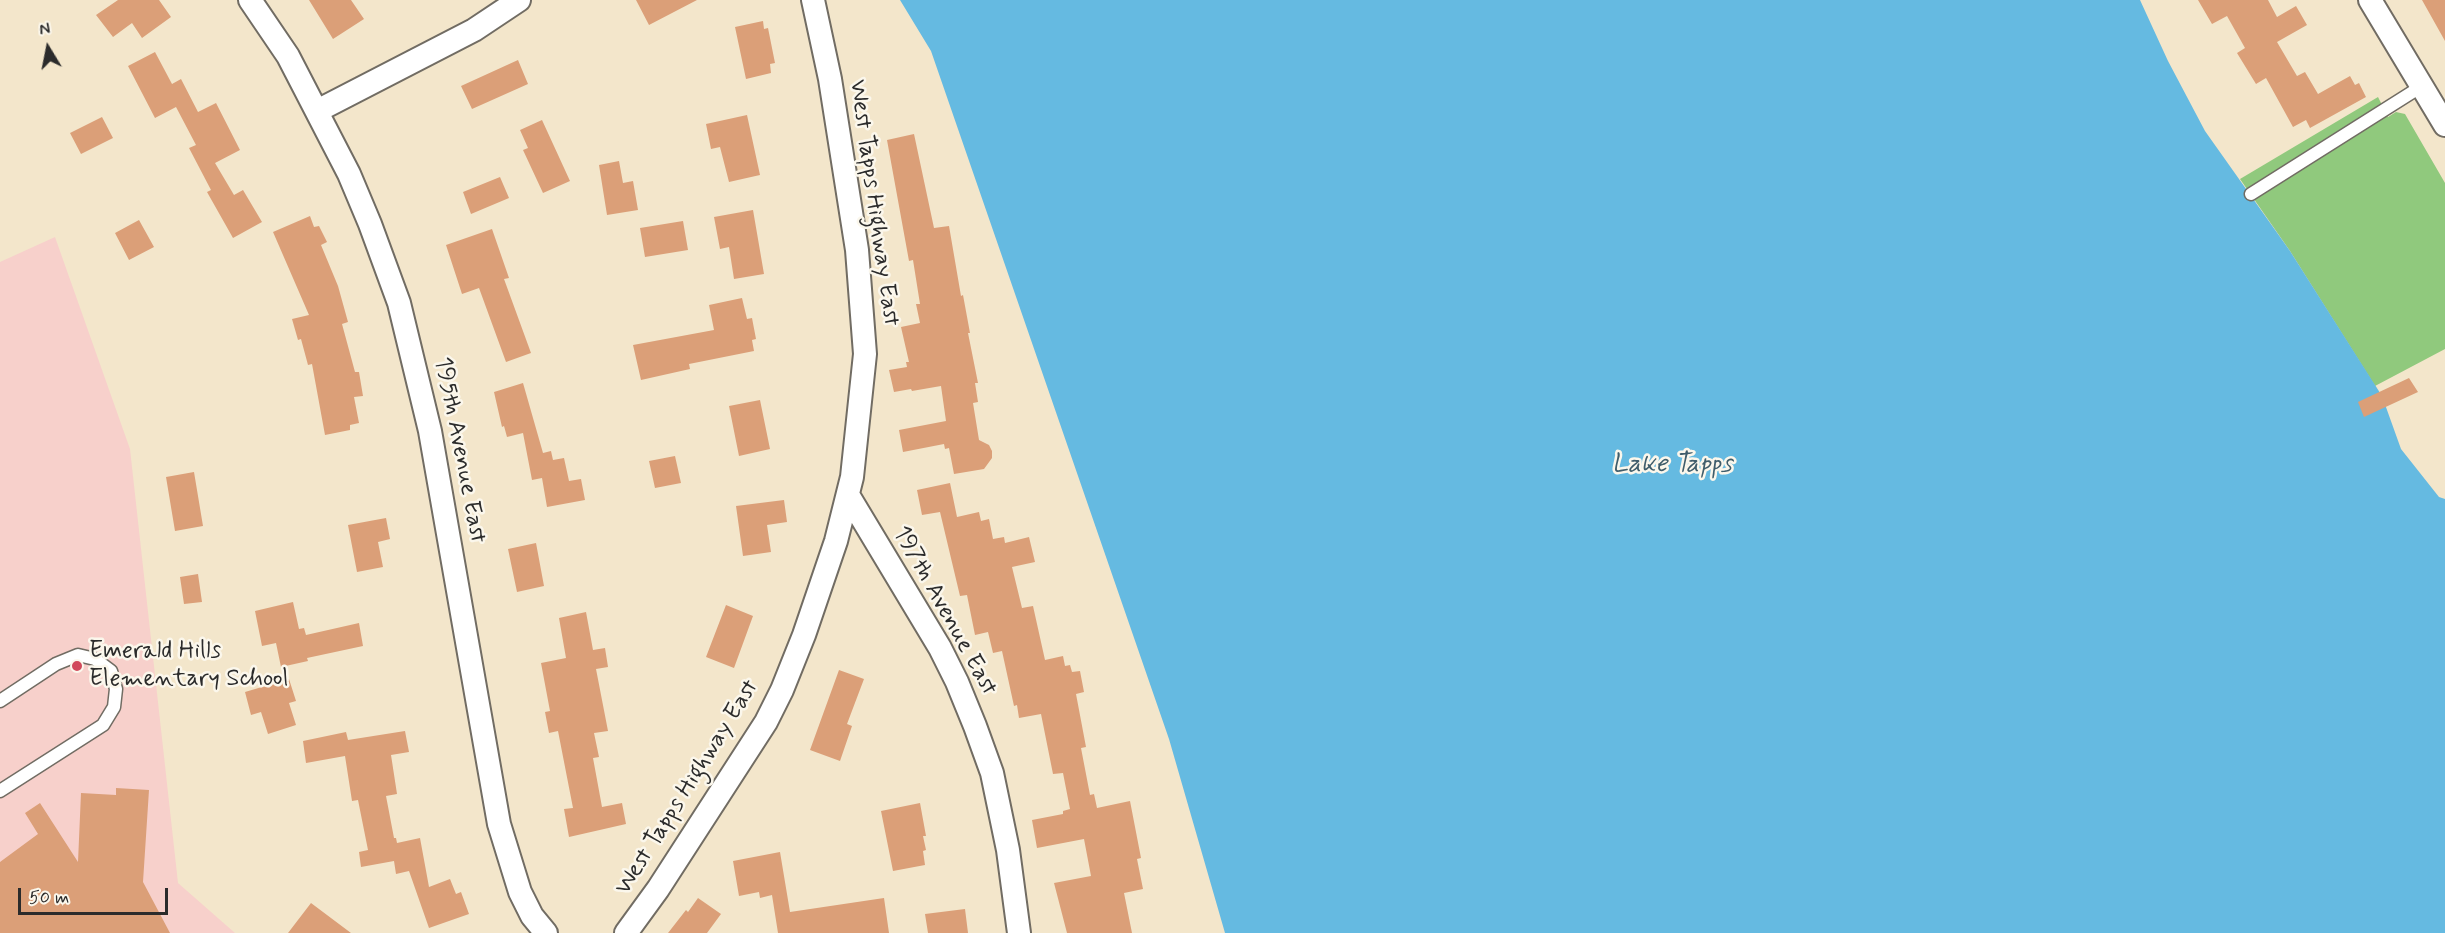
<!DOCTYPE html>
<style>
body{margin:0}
#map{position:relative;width:2445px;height:933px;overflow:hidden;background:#f3e6cb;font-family:Mynerve,sans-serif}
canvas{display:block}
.north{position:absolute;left:18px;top:18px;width:60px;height:60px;-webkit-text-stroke:4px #fbf7ec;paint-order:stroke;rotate:350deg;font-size:16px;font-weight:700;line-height:24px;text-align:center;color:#2b2b2b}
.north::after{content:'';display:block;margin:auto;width:21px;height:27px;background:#2b2b2b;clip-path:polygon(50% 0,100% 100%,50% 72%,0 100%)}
.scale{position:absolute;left:18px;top:888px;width:150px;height:27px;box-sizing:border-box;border:3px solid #2b2b2b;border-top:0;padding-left:8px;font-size:18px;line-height:21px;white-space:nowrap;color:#2b2b2b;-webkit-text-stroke:4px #fbf7ec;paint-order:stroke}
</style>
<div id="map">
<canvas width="2445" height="933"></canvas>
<div class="north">N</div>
<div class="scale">50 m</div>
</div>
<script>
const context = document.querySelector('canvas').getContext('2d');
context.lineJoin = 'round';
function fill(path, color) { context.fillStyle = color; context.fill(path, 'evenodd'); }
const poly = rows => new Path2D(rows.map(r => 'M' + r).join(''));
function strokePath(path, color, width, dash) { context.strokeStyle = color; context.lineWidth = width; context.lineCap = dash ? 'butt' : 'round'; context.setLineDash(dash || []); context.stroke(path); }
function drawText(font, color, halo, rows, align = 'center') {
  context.font = font + ' Mynerve,sans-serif'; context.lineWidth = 5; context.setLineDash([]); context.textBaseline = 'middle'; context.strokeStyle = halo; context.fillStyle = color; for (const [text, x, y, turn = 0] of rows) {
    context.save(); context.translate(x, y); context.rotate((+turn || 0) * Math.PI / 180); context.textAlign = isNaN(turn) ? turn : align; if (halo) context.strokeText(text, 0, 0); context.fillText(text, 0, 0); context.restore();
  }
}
fill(poly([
 [55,237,130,449,178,883,235,933,0,933,0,262]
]), '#f7d0cb');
fill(poly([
 [2378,97,2388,117,2396,112,2405,114,2445,183,2445,349,2375,386,2290,251,2240,179]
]), '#90c97d');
fill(poly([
 [900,0,2140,0,2168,61,2205,131,2290,251,2382,396,2401,449,2439,497,2445,499,2445,933,1225,933,1169,739,931,51]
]), '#65bae1');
fill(poly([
 [118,0,159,0,171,17,142,38,132,23,113,37,96,15],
 [309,0,351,0,364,19,333,39],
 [636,0,697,0,649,25],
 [2198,0,2268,0,2277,17,2296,6,2307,25,2277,42,2297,76,2305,72,2318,94,2350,76,2355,85,2359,83,2366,97,2310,128,2306,120,2293,127,2266,78,2256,84,2237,53,2245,48,2227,16,2212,24],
 [2422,0,2445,0,2445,41],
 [763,21,764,29,768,28,775,63,770,64,771,73,746,79,735,27],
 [155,52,172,84,181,79,198,112,216,103,240,150,215,163,234,195,243,190,262,222,233,238,207,192,211,190,189,148,196,145,176,107,155,118,128,66],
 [518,60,528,84,472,109,461,86],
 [747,115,760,175,729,182,720,147,711,149,706,124],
 [102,117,113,138,81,154,70,133],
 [542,120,570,181,543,193,523,150,528,148,520,130],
 [914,134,934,228,949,226,961,296,963,295,970,333,968,333,978,383,975,383,978,402,973,403,979,440,989,445,992,451,992,458,984,469,954,474,949,448,945,449,944,444,903,452,899,430,946,421,941,386,912,391,911,389,894,392,889,370,907,367,906,362,909,362,901,327,920,323,916,304,920,304,913,260,909,261,887,140],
 [619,161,623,183,633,181,638,210,607,215,599,165],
 [500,177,509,198,471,214,463,192],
 [753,210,764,274,734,279,729,247,720,249,714,217],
 [310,216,314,227,319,226,327,242,321,245,338,286,348,322,342,324,355,372,359,372,363,396,354,397,359,423,350,425,350,430,325,435,312,364,308,365,301,339,298,340,292,319,309,315,273,232],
 [139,220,154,247,129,260,115,233],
 [683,221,688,250,645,257,640,228],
 [492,229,509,278,504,279,531,353,506,362,479,288,462,294,446,245],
 [742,298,747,319,752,318,756,339,752,340,754,351,689,364,690,369,641,380,633,345,714,330,709,305],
 [2409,378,2418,392,2364,417,2358,402],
 [523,383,543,453,551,451,553,460,564,458,569,481,581,479,585,500,547,507,542,478,532,480,523,433,507,437,504,426,502,427,494,392],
 [760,400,770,449,739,456,729,406],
 [675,456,681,483,655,488,649,461],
 [194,472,203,526,175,531,166,477],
 [950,483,957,517,979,512,981,521,989,519,993,539,1004,537,1005,543,1029,537,1035,562,1012,567,1022,608,1033,606,1045,660,1063,656,1065,666,1070,665,1072,672,1080,671,1084,692,1076,694,1086,747,1081,748,1090,795,1094,794,1097,808,1130,801,1141,858,1137,859,1143,889,1124,893,1132,933,1067,933,1054,883,1091,876,1084,839,1037,848,1032,820,1063,814,1063,811,1070,809,1063,773,1053,774,1041,714,1019,718,1017,705,1014,706,1002,651,993,653,988,632,975,635,967,595,960,596,940,512,922,515,917,490],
 [784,500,787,522,767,525,771,552,743,556,736,506],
 [386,518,390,539,378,542,383,567,357,572,348,525],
 [536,543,544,586,517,592,508,549],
 [198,574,202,602,184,604,180,577],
 [293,602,299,629,304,628,306,635,359,623,363,646,307,658,308,661,281,667,276,643,262,646,255,611],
 [726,605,753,616,734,668,706,657],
 [586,612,593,650,605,648,608,667,596,669,608,731,594,733,599,757,593,758,602,807,622,803,626,824,569,837,564,809,573,808,558,731,549,733,545,712,550,711,541,663,566,658,559,618],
 [839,670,864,679,847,724,852,726,840,761,810,750],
 [289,679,296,701,289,703,296,725,268,734,261,712,251,715,245,692],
 [405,731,409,752,391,755,397,794,386,796,394,838,396,838,397,843,420,838,429,887,450,879,456,894,461,892,469,914,429,928,409,871,396,874,394,861,361,867,359,852,368,850,358,800,352,801,345,756,306,763,303,741,346,732,348,740],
 [116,788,149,790,143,882,170,933,0,933,0,862,38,834,25,813,40,803,78,862,81,793,116,795],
 [920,803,926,836,923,836,926,850,923,851,925,865,893,871,881,811],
 [780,852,790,912,884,898,889,933,778,933,772,895,760,898,759,892,739,896,733,861],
 [698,898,721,914,707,933,668,933,686,910,688,912],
 [311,903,351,933,288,933],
 [965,909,968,933,928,933,925,914]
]), '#db9f78');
const service = poly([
 [2251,194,2422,86],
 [0,701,56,664,78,655,95,659,111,671,116,689,114,707,103,725,0,791]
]);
const minor = poly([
 [250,0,288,56,349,174,370,224,399,303,430,431,499,824,520,892,532,916,546,933],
 [2370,0,2445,125],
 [317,111,474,30,519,0],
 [848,495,940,648,957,682,975,726,992,773,1008,850,1019,933],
 [626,933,658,889,766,722,782,690,804,635,836,541,852,477,865,354,857,250,830,79,813,0]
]);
strokePath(service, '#716c63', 15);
strokePath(minor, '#716c63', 26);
strokePath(service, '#fff', 12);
strokePath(minor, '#fff', 22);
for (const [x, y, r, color] of [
 [77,666,6,"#d1495b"]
]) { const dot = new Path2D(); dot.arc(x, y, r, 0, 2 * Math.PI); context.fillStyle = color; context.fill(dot); strokePath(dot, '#fbf7ec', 2); }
drawText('24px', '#2b2b2b', '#fbf7ec', [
 ["West Tapps Highway East",873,203,82],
 ["195th Avenue East",459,450,79],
 ["197th Avenue East",944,611,61],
 ["West Tapps Highway East",688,788,-58]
]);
drawText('24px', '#2b2b2b', '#fbf7ec', [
 ["Emerald Hills",89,652],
 ["Elementary School",89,680]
], 'left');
drawText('italic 26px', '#3f5d6b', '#fbf7ec', [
 ["Lake Tapps",1672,466]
]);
</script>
